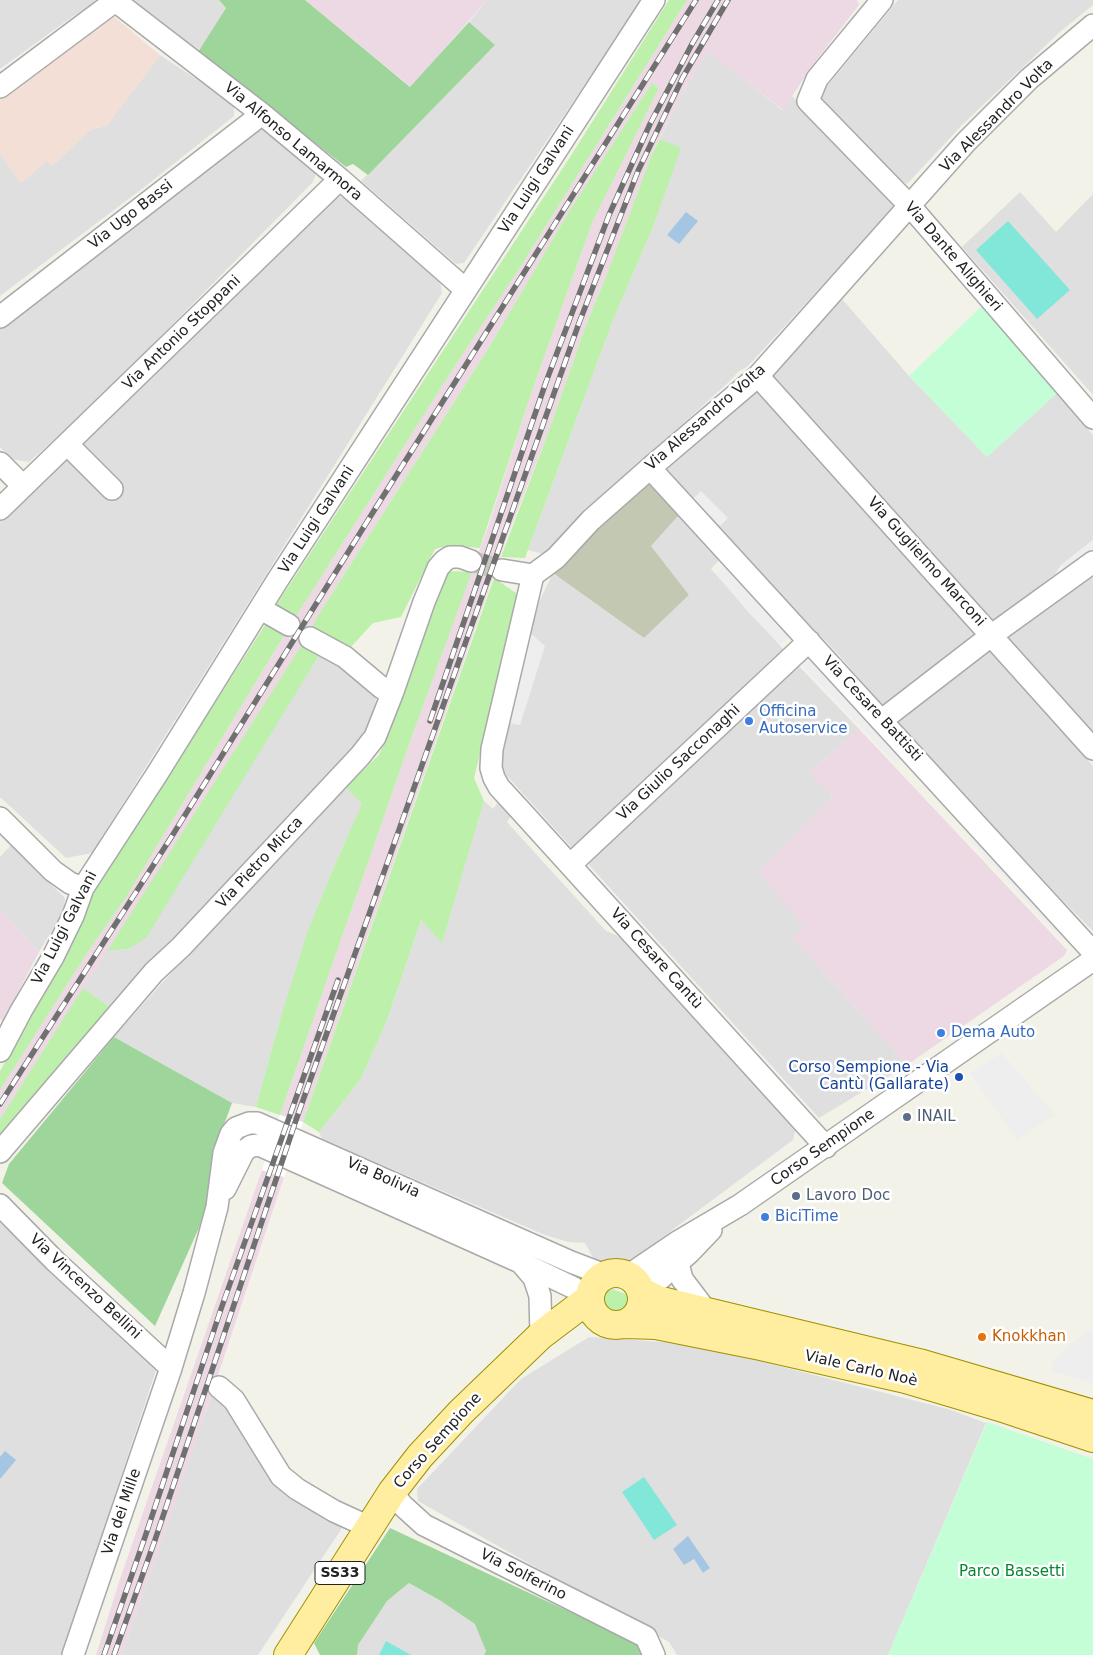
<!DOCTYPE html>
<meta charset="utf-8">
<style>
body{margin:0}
canvas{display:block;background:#f3f2e8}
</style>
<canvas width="1093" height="1655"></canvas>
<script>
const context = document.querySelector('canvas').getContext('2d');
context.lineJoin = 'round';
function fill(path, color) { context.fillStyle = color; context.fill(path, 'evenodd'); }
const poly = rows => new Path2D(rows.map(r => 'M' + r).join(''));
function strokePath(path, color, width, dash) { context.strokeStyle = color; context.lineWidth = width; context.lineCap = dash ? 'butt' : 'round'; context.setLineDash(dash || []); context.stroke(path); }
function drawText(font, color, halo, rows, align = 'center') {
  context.font = font + ' "DejaVu Sans",sans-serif'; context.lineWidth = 5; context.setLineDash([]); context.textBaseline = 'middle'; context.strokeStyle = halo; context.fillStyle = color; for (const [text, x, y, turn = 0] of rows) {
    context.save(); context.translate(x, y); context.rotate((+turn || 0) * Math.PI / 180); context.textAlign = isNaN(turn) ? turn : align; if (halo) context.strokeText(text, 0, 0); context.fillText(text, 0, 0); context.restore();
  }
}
fill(poly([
 [0,0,94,0,97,2,72,17,0,69],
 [130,0,219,0,226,8,198,52],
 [487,0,642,0,470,254,464,263,456,264,361,181,495,45,469,22],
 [898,0,1093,0,1093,5,1061,31,962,125,907,184,897,178,818,97],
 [708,50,782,110,792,96,894,204,893,209,748,366,738,372,731,380,597,502,547,555,528,550,613,320,653,227,680,148,660,139,681,96],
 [160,55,234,104,234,116,147,185,0,296,0,153,21,183,47,160,52,166,90,130,107,125],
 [263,127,316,173,313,182,94,404,29,462,12,459,0,447,0,329],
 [1020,192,1056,232,1093,194,1093,395,962,247],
 [345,195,440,281,442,293,92,853,66,858,0,797,0,522,124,398,330,200],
 [842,299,909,376,987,457,1057,393,1093,435,1093,540,1061,565,1055,574,997,621,989,618,773,376,806,335],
 [755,385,976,635,885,709,839,655,661,472],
 [679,515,721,558,711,569,784,650,572,848,499,767,510,723,520,725,526,629,553,573,644,638,689,595,651,546],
 [1091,576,1093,578,1093,738,1006,642,1007,636],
 [990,650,1093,766,1093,931,1062,900,897,721],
 [321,652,377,694,371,722,362,741,113,1009,83,988,107,951,128,949],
 [796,663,859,729,809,773,833,796,759,872,805,927,793,938,907,1065,819,1118,589,865,591,854],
 [346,787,363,803,331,874,278,1027,256,1107,232,1103,114,1037,185,957,286,845],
 [500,800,513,814,507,822,606,931,623,938,796,1127,793,1140,636,1257,620,1266,595,1261,585,1243,568,1242,545,1235,322,1139,319,1132,361,1079,387,1020,421,920,442,942,484,801,493,809],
 [11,845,65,898,63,912,39,952,0,910,0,857],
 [0,1223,157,1367,62,1655,0,1655],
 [589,1337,692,1344,948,1409,986,1423,888,1655,677,1655,669,1642,418,1501,417,1489,521,1379],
 [213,1391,227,1402,252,1442,346,1522,258,1655,122,1655],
 [409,1583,441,1601,476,1624,486,1651,484,1655,357,1655,358,1645,387,1601]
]), '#e0dfdf');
fill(poly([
 [111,14,160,55,107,125,90,130,52,166,47,161,21,183,0,153,0,95]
]), '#f4dfd7');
fill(poly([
 [305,0,487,0,411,87],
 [687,0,857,0,859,5,812,66,783,110,708,51,681,96,652,154,609,269,585,328,547,436,507,537,303,1122,280,1115,412,736,487,530,532,391,592,223,659,88,652,83,570,210,488,349,319,614,300,649,0,1119,0,1090,87,953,125,899,286,632,451,372,519,269],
 [859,729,1067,950,1064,956,907,1065,793,938,804,927,758,872,833,796,809,773],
 [0,910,39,952,3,1021,0,1019],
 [262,1170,284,1177,190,1459,122,1655,96,1655,120,1579]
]), '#ecd9e4');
fill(poly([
 [646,476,679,515,651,546,689,595,644,638,553,573,582,536]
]), '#c3c8b2');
fill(poly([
 [669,0,687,0,519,269,451,372,295,618,275,607,572,154],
 [652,83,659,88,592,223,532,391,480,548,450,545,435,549,401,617,373,623,349,649,311,628,319,614,488,349,570,210],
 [660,139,681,148,653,227,613,320,525,558,501,557,547,436,585,328,609,269,652,154],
 [445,571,472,572,412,736,280,1115,256,1107,278,1027,306,936,331,874,362,804,346,787,379,755,391,726],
 [494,578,519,595,474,778,484,801,442,943,421,920,387,1020,361,1079,319,1132,303,1122],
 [267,622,286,632,125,899,87,953,0,1090,0,1071,76,933,90,898],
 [305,640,321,652,146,938,128,949,107,951],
 [83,988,113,1009,0,1139,0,1119],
 [612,1289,628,1295,629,1303,624,1308,618,1311,612,1310,607,1309,602,1305,599,1300,601,1292,605,1290]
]), '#bcf0ab');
fill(poly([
 [219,0,305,0,410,87,469,22,495,45,368,175,353,164,346,167,198,52,226,8],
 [114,1037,232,1103,222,1130,211,1201,155,1326,2,1183,9,1164],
 [390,1528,645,1647,647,1655,484,1655,486,1651,475,1624,441,1601,409,1583,387,1601,358,1645,357,1655,320,1655,314,1643]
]), '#9dd59a');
fill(poly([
 [982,306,1057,393,987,457,909,376],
 [987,1422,1093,1459,1093,1655,888,1655]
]), '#c3fed6');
fill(poly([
 [1008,221,1070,290,1037,319,976,250],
 [644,1477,677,1525,654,1540,622,1492],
 [386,1641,411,1655,379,1655]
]), '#81e7d8');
fill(poly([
 [701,491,728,518,720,526,693,499],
 [1093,540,1093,554,1068,573,1061,565],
 [725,565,789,637,780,645,749,613,716,574],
 [526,629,545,646,520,725,510,723],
 [809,657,904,757,896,764,801,664],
 [976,832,1068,933,1061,939,968,838],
 [1002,1053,1055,1115,1017,1140,970,1073],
 [1089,1330,1093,1332,1093,1384,1050,1370,1056,1356]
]), '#eee');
fill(poly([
 [686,212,698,221,679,244,667,235],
 [5,1451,16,1460,0,1479,0,1457],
 [688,1536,710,1568,703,1573,694,1559,684,1565,673,1549]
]), '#a5c6e3');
fill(poly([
 [280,1115,303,1122,284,1177,262,1170]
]), '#fff');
strokePath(poly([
 [471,561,502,570]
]), '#c9c8c0', 21, [21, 11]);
const minor = poly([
 [114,0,262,114,340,179,466,290],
 [882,0,817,79,808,101,910,206,1093,418],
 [0,87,115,1],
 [0,317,262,114],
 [758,376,1093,749],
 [67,444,112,489],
 [0,463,23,486],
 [650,468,1093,952],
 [0,509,340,179],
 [502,570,533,575],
 [261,609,289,625],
 [310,638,345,657,382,688,392,694],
 [882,720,992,635,1093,562],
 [0,818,53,871,70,883,83,888],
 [570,865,809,641],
 [0,1051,21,1011,53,957,73,916,83,888,157,774,277,581,654,0],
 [826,1147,521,811,499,787,494,778,491,768,492,749,533,575,556,558,591,520,650,468,758,376,966,142,1029,79,1093,25],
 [0,1152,154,972,181,947,360,756,375,737,392,694,424,602,438,568,444,561,450,557,460,557,471,561],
 [225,1189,244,1151,251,1146,259,1145,522,1263,574,1288,590,1298],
 [0,1205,55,1261,171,1368],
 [678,1263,682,1279,707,1312],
 [522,1264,534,1278,540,1296,541,1335],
 [629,1275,679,1241,740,1205,1093,960],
 [642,1292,661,1278,690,1252,711,1230],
 [219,1387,234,1400,281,1476,297,1489,334,1511,369,1527],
 [392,1492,402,1505,424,1525,646,1637,654,1655],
 [73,1655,171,1368,194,1293,217,1207,224,1153,231,1134,236,1128,249,1123,257,1123,571,1262,605,1275]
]);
const major = poly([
 '590 1299a26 26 0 1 1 52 0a26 26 0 1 1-52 0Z',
 [642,1292,658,1300,919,1363,1093,1414],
 [625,1324,656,1325,761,1346,906,1379,1000,1407,1093,1438],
 [288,1655,392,1492,420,1456,461,1412,541,1335,590,1298]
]);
strokePath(minor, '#a9a9a9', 24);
strokePath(major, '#9f9100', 30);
strokePath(minor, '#fff', 21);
strokePath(major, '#ffeda0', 28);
const rail = poly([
 [430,721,546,382,609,215,650,124,692,44,718,0],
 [0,1104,172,836,370,517,696,0],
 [104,1655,145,1537,221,1309,338,980],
 [114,1655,155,1540,296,1120,579,323,638,171,683,77,728,0]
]);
strokePath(rail, '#707070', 5.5);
strokePath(rail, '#fff', 4, [11]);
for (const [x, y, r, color] of [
 [749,721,5,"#3f7fe0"],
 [941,1033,5,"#3f7fe0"],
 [959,1077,5,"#1a4fb4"],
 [907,1117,5,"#5c6f8a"],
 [796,1196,5,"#5c6f8a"],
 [765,1217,5,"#3f7fe0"],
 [982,1337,5,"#e8710a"]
]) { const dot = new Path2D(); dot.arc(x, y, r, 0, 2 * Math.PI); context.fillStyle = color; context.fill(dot); strokePath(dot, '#fff', 2); }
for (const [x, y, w] of [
 [340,1573,50]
]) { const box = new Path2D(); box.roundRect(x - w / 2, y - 11.5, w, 23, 4); context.fillStyle = '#fff'; context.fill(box); strokePath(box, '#222', 1); }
drawText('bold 14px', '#222', null, [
 ["SS33",340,1573]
]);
drawText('15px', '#222', '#fff', [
 ["Via Alessandro Volta",997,116,-45],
 ["Via Alfonso Lamarmora",293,142,40],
 ["Via Luigi Galvani",537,180,-57],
 ["Via Ugo Bassi",131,215,-38],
 ["Via Dante Alighieri",953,257,49],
 ["Via Antonio Stoppani",182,333,-44],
 ["Via Alessandro Volta",706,418,-41],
 ["Via Luigi Galvani",317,520,-57],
 ["Via Guglielmo Marconi",926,562,48],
 ["Via Cesare Battisti",872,709,47],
 ["Via Giulio Sacconaghi",679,763,-43],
 ["Via Pietro Micca",260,863,-47],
 ["Via Luigi Galvani",65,928,-63],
 ["Via Cesare Cantù",656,959,48],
 ["Corso Sempione",823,1148,-35],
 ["Via Bolivia",383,1178,24],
 ["Via Vincenzo Bellini",85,1287,43],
 ["Viale Carlo Noè",861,1369,13],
 ["Corso Sempione",438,1441,-48],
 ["Via dei Mille",122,1512,-71],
 ["Via Solferino",523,1575,27]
]);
drawText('15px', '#366cbe', '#fff', [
 ["Officina",759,712],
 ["Autoservice",759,729],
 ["Dema Auto",951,1033],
 ["BiciTime",775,1217]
], 'left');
drawText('15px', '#164399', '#fff', [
 ["Corso Sempione - Via",949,1068],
 ["Cantù (Gallarate)",949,1085]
], 'right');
drawText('15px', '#4e5e75', '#fff', [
 ["INAIL",917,1117],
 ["Lavoro Doc",806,1196]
], 'left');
drawText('15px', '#c56008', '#fff', [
 ["Knokkhan",992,1337]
], 'left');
drawText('15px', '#03872e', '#fff', [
 ["Parco Bassetti",1012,1572]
]);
</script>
